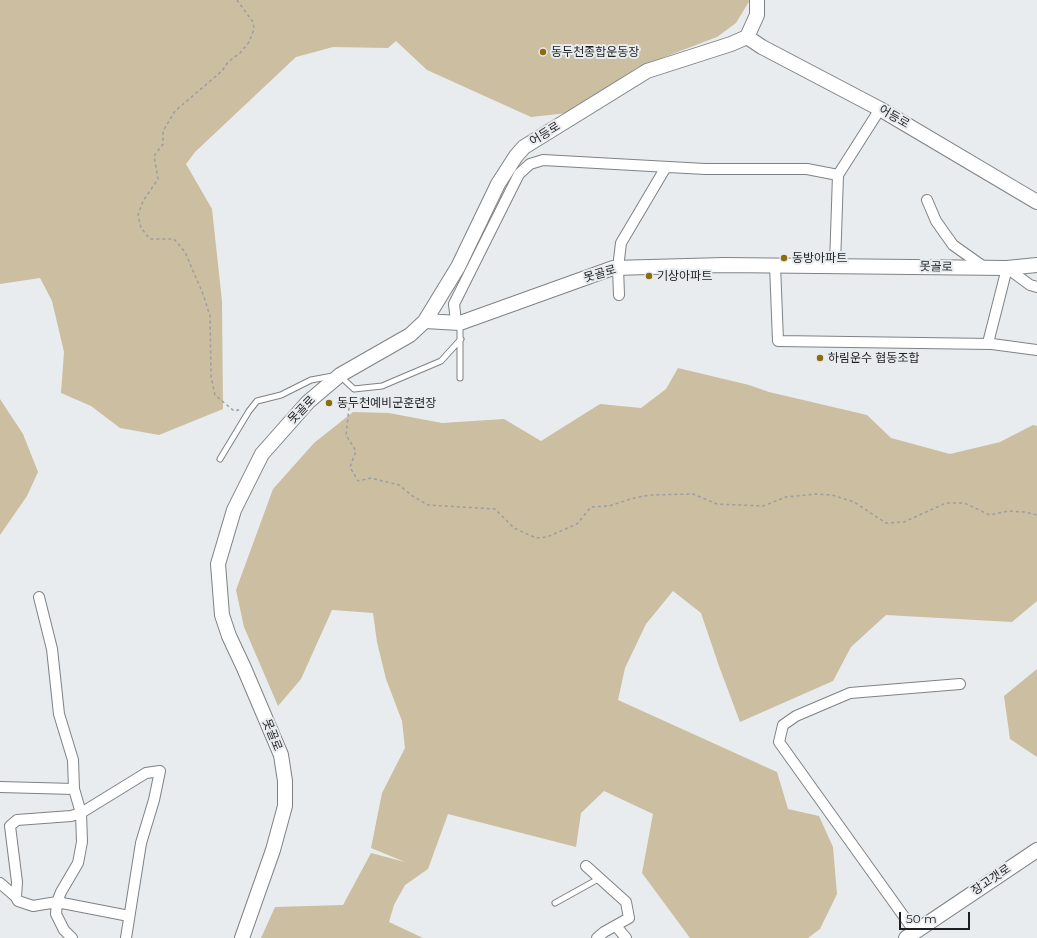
<!DOCTYPE html>
<meta charset="utf-8">
<style>
body{margin:0}
#map{position:relative;width:1037px;height:938px;overflow:hidden;background:#e8ecee;font-family:Montserrat,sans-serif}
canvas{display:block}
.scale{position:absolute;left:899px;top:912px;width:71px;height:18px;box-sizing:border-box;border:2px solid #1e1f20;border-top:0;padding-left:5px;font-size:12px;line-height:14px;white-space:nowrap;color:#1e1f20;-webkit-text-stroke:3px #e8ecee;paint-order:stroke}
</style>
<div id="map">
<canvas width="1037" height="938"></canvas>
<div class="scale">50 m</div>
</div>
<script>
const context = document.querySelector('canvas').getContext('2d');
context.lineJoin = 'round';
function fill(path, color) { context.fillStyle = color; context.fill(path, 'evenodd'); }
const poly = rows => new Path2D(rows.map(r => 'M' + r).join(''));
function strokePath(path, color, width, dash) { context.strokeStyle = color; context.lineWidth = width; context.lineCap = dash ? 'butt' : 'round'; context.setLineDash(dash || []); context.stroke(path); }
function drawText(font, color, halo, rows, align = 'center') {
  context.font = font + ' Montserrat,"Noto Sans KR",sans-serif'; context.lineWidth = 4; context.setLineDash([]); context.textBaseline = 'middle'; context.strokeStyle = halo; context.fillStyle = color; for (const [text, x, y, turn = 0] of rows) {
    context.save(); context.translate(x, y); context.rotate((+turn || 0) * Math.PI / 180); context.textAlign = isNaN(turn) ? turn : align; if (halo) context.strokeText(text, 0, 0); context.fillText(text, 0, 0); context.restore();
  }
}
fill(poly([
 [0,0,750,0,736,23,717,37,638,67,568,113,531,117,427,70,396,41,388,48,333,47,296,57,195,152,186,164,212,209,222,301,223,409,159,435,120,428,91,406,61,393,64,352,52,301,40,278,0,284],
 [678,368,749,385,769,392,867,415,891,438,950,454,1000,442,1033,425,1037,426,1037,601,1012,622,886,615,851,647,833,681,740,722,719,666,701,613,673,591,646,624,625,668,618,700,777,772,788,809,819,816,833,847,837,894,820,929,808,938,690,938,642,873,653,814,604,791,581,813,576,847,448,814,428,869,405,885,394,905,389,922,423,938,261,938,275,907,343,905,371,853,405,862,371,848,382,793,405,748,402,721,386,679,377,642,373,613,332,610,301,679,278,706,244,627,236,590,273,489,314,443,353,412,389,413,442,423,504,419,541,441,600,404,641,408,666,389],
 [0,399,23,434,38,472,27,496,0,535],
 [1037,669,1037,757,1010,739,1004,696]
]), '#cbbea1');
const lane = poly([
 [460,324,460,378],
 [340,376,354,389,382,386,441,361,461,339],
 [220,459,249,411,257,401,281,395,311,380,333,376],
 [555,903,600,878]
]);
const street = poly([
 [838,175,880,109],
 [927,200,936,221,953,245,984,267],
 [775,265,778,341,992,344,1037,350],
 [835,265,838,175],
 [619,295,618,268,621,243,666,167],
 [456,322,454,304,519,174,530,164,543,160,705,169,807,169,838,175],
 [988,343,1007,268,1030,285,1037,287],
 [39,597,52,649,59,714,73,760,74,789,81,813,82,842,78,863,61,892,57,902,56,914,64,930,72,938],
 [0,787,74,789],
 [586,866,626,902,629,918,604,932,597,938],
 [0,883,16,897,18,901,33,906,57,902,129,916],
 [16,897,17,882,10,826,17,820,71,816,81,813,146,773,160,771,154,800,141,843,126,938],
 [616,926,626,938],
 [915,932,779,742,783,725,796,716,850,693,960,684]
]);
const secondary = poly([
 [747,37,762,47,880,109,1037,202],
 [425,321,460,323,613,268,724,265,1007,268,1037,265],
 [242,938,273,850,285,806,285,781,281,755,244,668,229,636,222,615,218,564,234,510,262,454,308,402,340,375,410,335,425,321,458,267,498,184,516,156,524,147,647,71,731,44,747,37,757,15,757,0],
 [906,938,1037,850]
]);
strokePath(lane, '#7f8284', 7);
strokePath(street, '#7f8284', 12);
strokePath(secondary, '#7f8284', 16);
strokePath(poly([
 [237,0,253,22,254,29,249,42,240,53,228,62,222,71,175,111,163,131,163,144,154,156,158,179,143,201,138,215,141,228,150,239,174,239,185,252,203,294,210,316,211,376,215,395,234,411,242,409],
 [352,396,349,408,346,435,356,451,350,467,358,481,371,478,399,485,411,495,428,505,495,509,514,528,536,538,547,537,577,524,591,507,609,506,634,498,650,495,693,494,717,504,763,506,786,497,817,494,832,495,854,502,886,523,904,522,946,503,964,503,990,515,1008,511,1025,512,1037,515]
]), '#9b9e9f', 1.5, [3, 3]);
strokePath(lane, '#fff', 5);
strokePath(street, '#fff', 10);
strokePath(secondary, '#fff', 14);
for (const [x, y, r, color] of [
 [543,52,4,"#8c6d0e"],
 [784,258,4,"#8c6d0e"],
 [649,276,4,"#8c6d0e"],
 [820,358,4,"#8c6d0e"],
 [329,403,4,"#8c6d0e"]
]) { const dot = new Path2D(); dot.arc(x, y, r, 0, 2 * Math.PI); context.fillStyle = color; context.fill(dot); strokePath(dot, '#e8ecee', 1.5); }
drawText('12px', '#1e1f20', '#e8ecee', [
 ["동두천종합운동장",551,52],
 ["동방아파트",792,258],
 ["기상아파트",657,276],
 ["하림운수 협동조합",828,358],
 ["동두천예비군훈련장",337,403]
], 'left');
drawText('12px', '#1e1f20', '#e8ecee', [
 ["어등로",894,117,30],
 ["어등로",545,134,-32],
 ["못골로",936,267,1],
 ["못골로",600,274,-16],
 ["못골로",302,410,-46],
 ["못골로",272,735,68],
 ["장고갯로",991,880,-34]
]);
</script>
